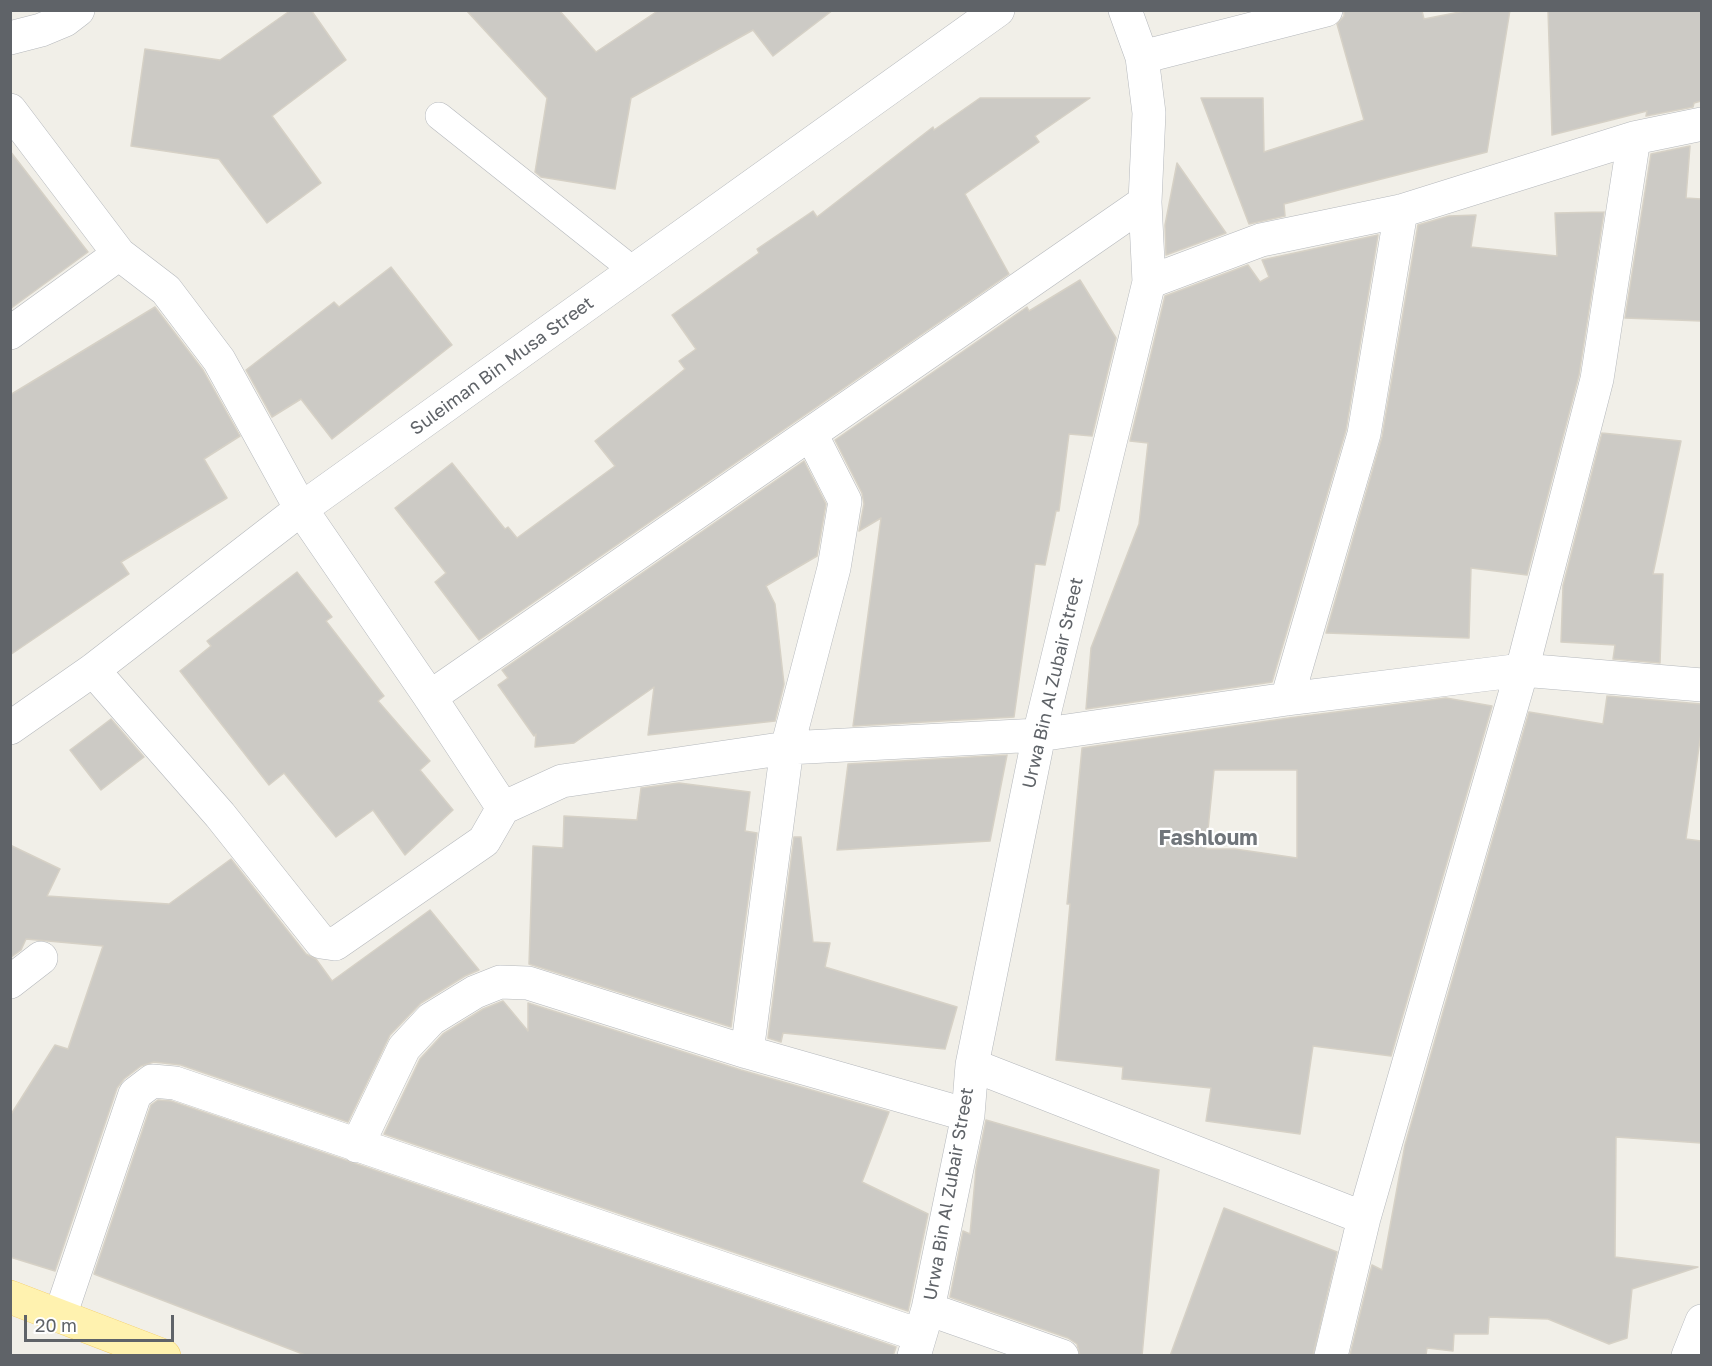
<!DOCTYPE html>
<style>
body{margin:0}
#map{position:relative;width:1712px;height:1366px;overflow:hidden;background:#f1efe8;font-family:"Golos Text",sans-serif}
canvas{display:block}
.frame{position:absolute;inset:0;border:12px solid #5f6368;pointer-events:none}
.scale{position:absolute;left:24px;top:1315px;width:150px;height:27px;box-sizing:border-box;border:3px solid #5f6368;border-top:0;padding-left:8px;font-size:18px;line-height:21px;white-space:nowrap;color:#5f6368;-webkit-text-stroke:4px #fff;paint-order:stroke}
</style>
<div id="map">
<canvas width="1712" height="1366"></canvas>
<div class="frame"></div>
<div class="scale">20 m</div>
</div>
<script>
const context = document.querySelector('canvas').getContext('2d');
context.lineJoin = 'round';
function fill(path, color) { context.fillStyle = color; context.fill(path, 'evenodd'); }
const poly = rows => new Path2D(rows.map(r => 'M' + r).join(''));
function strokePath(path, color, width, dash) { context.strokeStyle = color; context.lineWidth = width; context.lineCap = dash ? 'butt' : 'round'; context.setLineDash(dash || []); context.stroke(path); }
function drawText(font, color, halo, rows, align = 'center') {
  context.font = font + ' "Golos Text",sans-serif'; context.lineWidth = 4.5; context.setLineDash([]); context.textBaseline = 'middle'; context.strokeStyle = halo; context.fillStyle = color; for (const [text, x, y, turn = 0] of rows) {
    context.save(); context.translate(x, y); context.rotate((+turn || 0) * Math.PI / 180); context.textAlign = isNaN(turn) ? turn : align; if (halo) context.strokeText(text, 0, 0); context.fillText(text, 0, 0); context.restore();
  }
}
const building = poly([
 [291,10,311,10,346,60,272,116,321,183,267,223,219,159,131,146,145,49,220,60,291,10],
 [466,10,559,10,596,52,659,10,833,10,773,56,753,30,631,98,615,189,541,177,535,172,547,98,466,10],
 [1470,10,1510,10,1487,152,1284,204,1285,216,1249,224,1201,98,1263,98,1264,152,1364,120,1337,24,1344,16,1344,11,1422,11,1424,19,1470,10],
 [1548,10,1701,10,1701,101,1694,103,1693,107,1646,116,1647,111,1552,135,1548,10],
 [980,98,1090,98,1035,136,1039,142,965,194,1009,274,479,640,435,582,446,573,395,508,452,463,505,529,508,527,517,538,615,466,595,441,685,369,679,361,696,349,672,315,759,253,757,249,813,211,817,217,933,127,934,130,980,98],
 [1690,146,1686,198,1701,199,1701,321,1625,318,1651,154,1690,146],
 [10,151,88,252,10,309,10,151],
 [1177,163,1226,233,1166,255,1165,225,1177,163],
 [1604,212,1579,375,1527,575,1471,568,1469,638,1326,633,1382,437,1418,225,1449,216,1476,215,1471,247,1557,256,1555,213,1604,212],
 [1378,235,1346,430,1272,682,1086,709,1091,648,1139,524,1148,443,1130,441,1165,296,1248,265,1260,282,1269,277,1262,260,1378,235],
 [391,267,452,345,332,439,301,399,272,417,246,370,334,302,339,307,391,267],
 [1080,280,1116,338,1092,436,1069,434,1059,511,1056,511,1045,565,1035,564,1014,717,853,726,881,518,859,531,864,504,862,493,835,440,1027,307,1029,311,1080,280],
 [155,307,203,370,240,436,204,459,227,498,121,562,129,574,10,655,10,395,155,307],
 [1602,433,1681,441,1653,574,1663,574,1660,663,1613,659,1615,645,1561,642,1563,586,1602,433],
 [804,461,826,504,817,556,766,586,775,604,784,684,775,721,648,735,654,687,574,743,535,747,536,734,534,736,498,685,508,678,502,670,804,461],
 [297,572,332,617,326,621,384,696,378,701,430,761,420,770,453,810,405,855,373,810,336,837,284,773,269,785,180,671,211,646,207,641,297,572],
 [1607,696,1701,704,1701,733,1686,839,1701,841,1701,1143,1616,1137,1615,1257,1698,1267,1632,1289,1627,1338,1609,1344,1548,1319,1489,1317,1488,1334,1454,1334,1453,1351,1427,1348,1426,1355,1350,1355,1372,1265,1382,1270,1405,1145,1529,712,1603,724,1607,696],
 [1446,698,1492,706,1391,1056,1313,1046,1300,1134,1206,1121,1211,1088,1122,1079,1123,1067,1056,1060,1070,904,1067,904,1082,748,1289,718,1446,698],
 [1214,770,1297,770,1297,858,1235,849,1206,849,1214,770],
 [111,719,144,757,101,790,70,750,111,719],
 [1007,755,990,841,837,850,848,764,1007,755],
 [679,783,750,792,745,831,757,833,731,1027,529,964,533,846,563,848,564,816,637,820,641,788,679,783],
 [794,837,801,837,813,942,830,943,825,967,957,1007,945,1049,783,1033,781,1042,768,1038,794,837],
 [10,845,60,869,47,896,169,904,231,859,306,954,316,959,332,981,430,910,479,970,465,976,421,1003,390,1035,348,1122,181,1065,154,1062,141,1066,124,1079,117,1088,55,1271,10,1257,10,1116,55,1045,68,1049,103,946,26,939,21,950,10,958,10,845],
 [503,1001,528,1031,528,1003,741,1070,889,1112,862,1182,928,1214,908,1311,384,1134,420,1059,443,1034,483,1009,503,1001],
 [158,1100,171,1101,896,1347,893,1356,308,1356,94,1274,151,1105,158,1100],
 [986,1120,1159,1170,1142,1356,1080,1356,1077,1344,1068,1338,950,1297,963,1231,970,1234,976,1169,986,1120],
 [1224,1208,1337,1252,1313,1355,1170,1356,1224,1208]
]);
fill(building, '#cccac5');
strokePath(building, '#d6d1c6', 1.5);
const lane = poly([
 [439,116,634,271]
]);
const street = poly([
 [10,38,41,30,65,20,78,10],
 [1142,57,1326,10],
 [10,110,119,254,166,290,219,360,301,509,430,697,503,808],
 [1149,282,1261,240,1401,211,1634,138,1702,124],
 [10,333,119,254],
 [93,670,220,815,321,942,335,944,484,841,503,808,562,781,787,748,1039,735,1287,699,1522,670,1702,685],
 [430,697,1145,202],
 [1287,699,1364,434,1401,211],
 [10,728,93,670,301,509,998,10],
 [10,982,41,958],
 [747,1052,787,748,834,568,845,501,811,434],
 [972,1065,1364,1218],
 [357,1146,404,1048,431,1019,475,992,500,982,528,983,747,1052,968,1115],
 [928,1309,1062,1356],
 [60,1316,135,1094,152,1081,175,1083,919,1335],
 [914,1356,928,1309,968,1115,972,1065,1039,735,1149,282,1145,202,1149,113,1142,57,1125,10],
 [1331,1356,1364,1218,1522,670,1597,379,1634,138],
 [1688,1356,1702,1321]
]);
const primary = poly([
 [10,1297,164,1356]
]);
strokePath(lane, '#b5b8bc', 28);
strokePath(street, '#b5b8bc', 34);
strokePath(primary, '#f2c960', 34);
strokePath(lane, '#fff', 27);
strokePath(street, '#fff', 33);
strokePath(primary, '#fff2af', 33);
drawText('18px', '#5f6368', '#fff', [
 ["Suleiman Bin Musa Street",502,366,-36],
 ["Urwa Bin Al Zubair Street",1053,683,-77],
 ["Urwa Bin Al Zubair Street",949,1194,-80]
]);
drawText('bold 21px', '#70757a', '#fff', [
 ["Fashloum",1208,838]
]);
</script>
